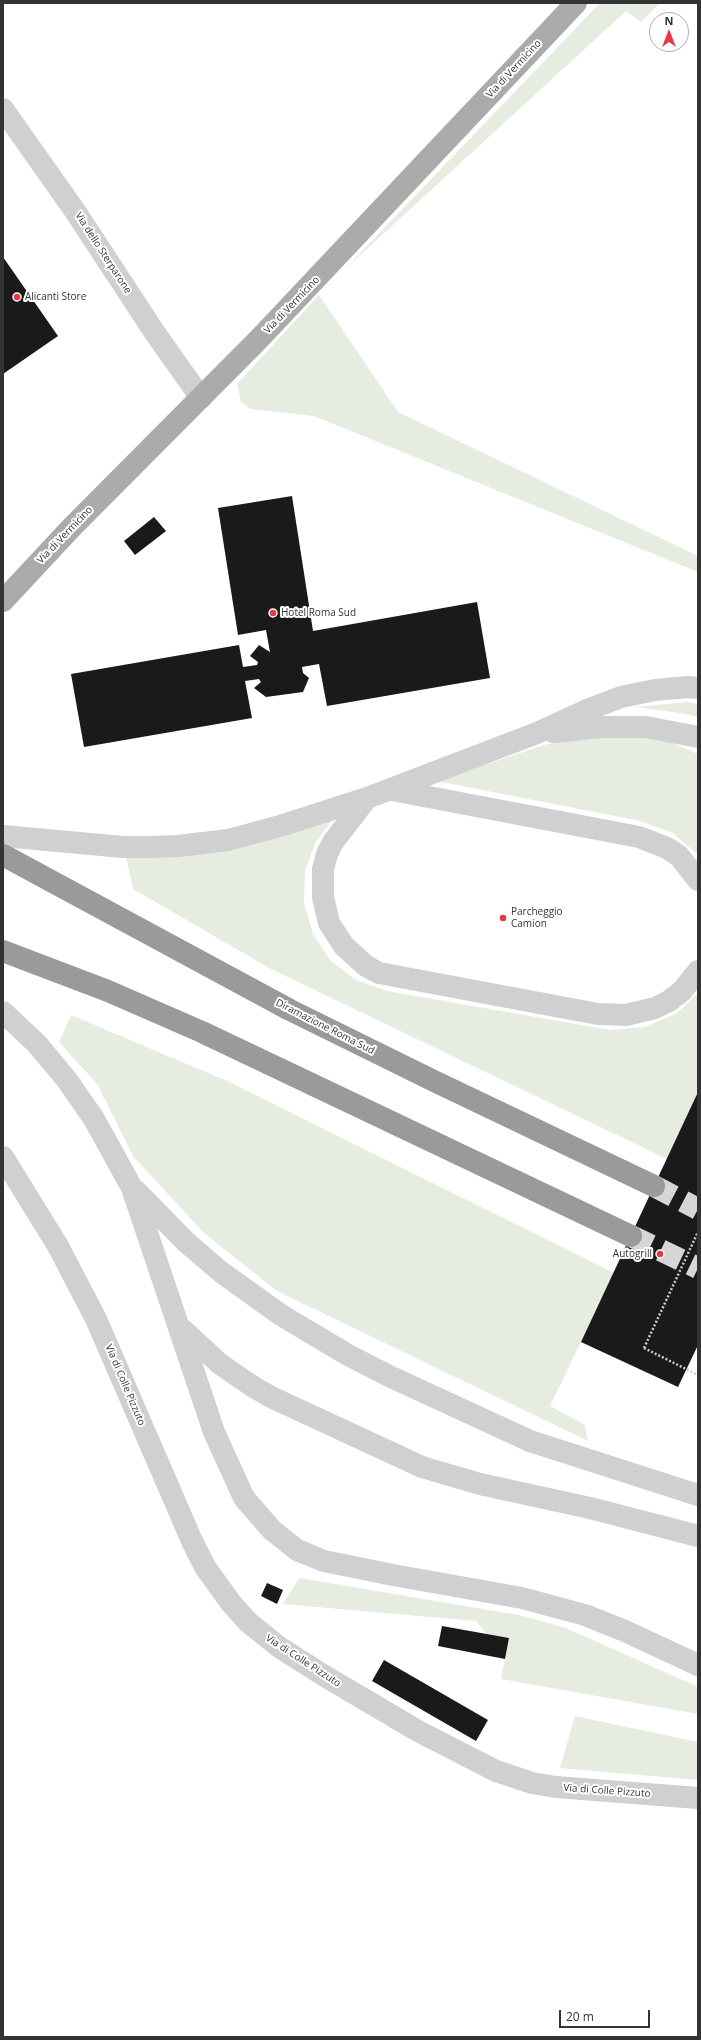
<!DOCTYPE html>
<style>
body{margin:0}
#map{position:relative;width:701px;height:2040px;overflow:hidden;background:#fff;font-family:"Open Sans",sans-serif}
canvas{display:block}
.frame{position:absolute;inset:0;border:4px solid #333;pointer-events:none}
.north{position:absolute;left:649px;top:12px;width:40px;height:40px;box-sizing:border-box;background:#fff;border:1px solid #adadad;border-radius:50%;rotate:0deg;font-size:11px;font-weight:700;line-height:16px;text-align:center;color:#333}
.north::after{content:'';display:block;margin:auto;width:14px;height:18px;background:#e63946;clip-path:polygon(50% 0,100% 100%,50% 72%,0 100%)}
.scale{position:absolute;left:559px;top:2010px;width:91px;height:18px;box-sizing:border-box;border:2px solid #333;border-top:0;padding-left:5px;font-size:12px;line-height:14px;white-space:nowrap;color:#333;-webkit-text-stroke:3px #fff;paint-order:stroke}
</style>
<div id="map">
<canvas width="701" height="2040"></canvas>
<div class="frame"></div>
<div class="north">N</div>
<div class="scale">20 m</div>
</div>
<script>
const context = document.querySelector('canvas').getContext('2d');
context.lineJoin = 'round';
function fill(path, color) { context.fillStyle = color; context.fill(path, 'evenodd'); }
const poly = rows => new Path2D(rows.map(r => 'M' + r).join(''));
function strokePath(path, color, width, dash) { context.strokeStyle = color; context.lineWidth = width; context.lineCap = dash ? 'butt' : 'round'; context.setLineDash(dash || []); context.stroke(path); }
function drawText(font, color, halo, rows, align = 'center') {
  context.font = font + ' "Open Sans",sans-serif'; context.lineWidth = 4; context.setLineDash([]); context.textBaseline = 'middle'; context.strokeStyle = halo; context.fillStyle = color; for (const [text, x, y, turn = 0] of rows) {
    context.save(); context.translate(x, y); context.rotate((+turn || 0) * Math.PI / 180); context.textAlign = isNaN(turn) ? turn : align; if (halo) context.strokeText(text, 0, 0); context.fillText(text, 0, 0); context.restore();
  }
}
fill(poly([
 [600,3,660,3,641,22,626,11,344,270],
 [319,295,398,412,698,556,698,572,314,416,251,409,241,402,237,384],
 [687,702,698,704,698,718,692,715,636,707],
 [596,731,653,735,698,754,698,855,673,833,640,821,437,781,541,746],
 [336,816,316,841,305,871,304,903,313,934,331,961,356,980,387,991,610,1030,645,1027,677,1013,698,993,698,1092,667,1159,271,969,133,889,126,857,234,850],
 [71,1015,227,1081,614,1273,550,1406,585,1425,588,1441,277,1291,204,1233,133,1156,98,1085,59,1042],
 [299,1578,519,1615,566,1628,698,1687,698,1714,501,1679,509,1639,487,1634,476,1621,283,1604],
 [575,1716,698,1742,698,1780,560,1768]
]), '#e6ecdf');
fill(poly([
 [3,257,58,336,3,374],
 [292,496,313,631,477,602,490,678,327,706,319,664,302,667,303,673,309,678,303,692,266,697,254,688,261,682,259,679,245,681,252,718,84,747,71,674,239,645,243,667,257,665,258,662,250,656,259,645,270,652,266,630,238,635,218,508],
 [154,517,166,531,135,555,124,541],
 [698,1092,698,1345,678,1387,581,1342],
 [267,1583,283,1590,277,1604,261,1596],
 [442,1626,509,1638,505,1659,438,1646],
 [384,1660,488,1720,476,1741,372,1681]
]), '#1a1a1a');
strokePath(poly([
 [654,1186,698,1209],
 [631,1236,698,1268]
]), '#d6d6d6', 22, [22, 11]);
strokePath(poly([
 [644,1348,698,1375]
]), '#cdcdcd', 2.5, [2, 2]);
strokePath(poly([
 [3,109,75,211,155,333,201,398],
 [553,732,601,727,646,727,698,737],
 [392,790,639,837,667,848,679,856,698,880],
 [367,798,333,842,327,854,323,869,323,897,329,923,344,946,366,966,379,973,598,1014,626,1015,655,1008,669,1001,682,991,698,971],
 [3,836,123,847,152,847,178,846,228,840,280,826,367,798,537,733,587,710,621,697,655,690,688,687,698,688],
 [3,1012,37,1044,67,1080,94,1119,132,1188,214,1432,244,1498,272,1530,297,1550,324,1561,393,1575,522,1598,585,1615,625,1631,698,1665],
 [3,1157,58,1246,96,1319,192,1541,205,1567,231,1603,248,1622,279,1647,323,1675,418,1731,496,1771,532,1783,556,1787,698,1798],
 [136,1191,186,1242,221,1272,281,1315,348,1355,389,1376,530,1441,698,1495],
 [182,1329,220,1364,252,1386,271,1397,422,1467,480,1484,590,1508,698,1536]
]), '#d0d0d0', 22);
strokePath(poly([
 [3,601,71,528,258,340,576,3]
]), '#ababab', 22);
strokePath(poly([
 [3,855,290,1010,434,1081,654,1186],
 [3,951,108,991,202,1032,631,1236]
]), '#9a9a9a', 22);
strokePath(poly([
 [644,1348,698,1232]
]), '#cdcdcd', 2.5, [2, 2]);
for (const [x, y, r, color] of [
 [17,297,4,"#e63946"],
 [273,613,4,"#e63946"],
 [503,918,4,"#e63946"],
 [660,1254,4,"#e63946"]
]) { const dot = new Path2D(); dot.arc(x, y, r, 0, 2 * Math.PI); context.fillStyle = color; context.fill(dot); strokePath(dot, '#fff', 1.5); }
drawText('10px', '#333', '#fff', [
 ["Via di Vermicino",514,69,-47],
 ["Via dello Sterparone",103,253,57],
 ["Via di Vermicino",292,305,-46],
 ["Via di Vermicino",65,535,-46],
 ["Diramazione Roma Sud",325,1027,27],
 ["Via di Colle Pizzuto",125,1385,67],
 ["Via di Colle Pizzuto",303,1661,33],
 ["Via di Colle Pizzuto",607,1791,4]
]);
drawText('10px', '#333', '#fff', [
 ["Alicanti Store",25,297],
 ["Hotel Roma Sud",281,613],
 ["Parcheggio",511,912],
 ["Camion",511,924],
 ["Autogrill",652,1254,"right"]
], 'left');
</script>
